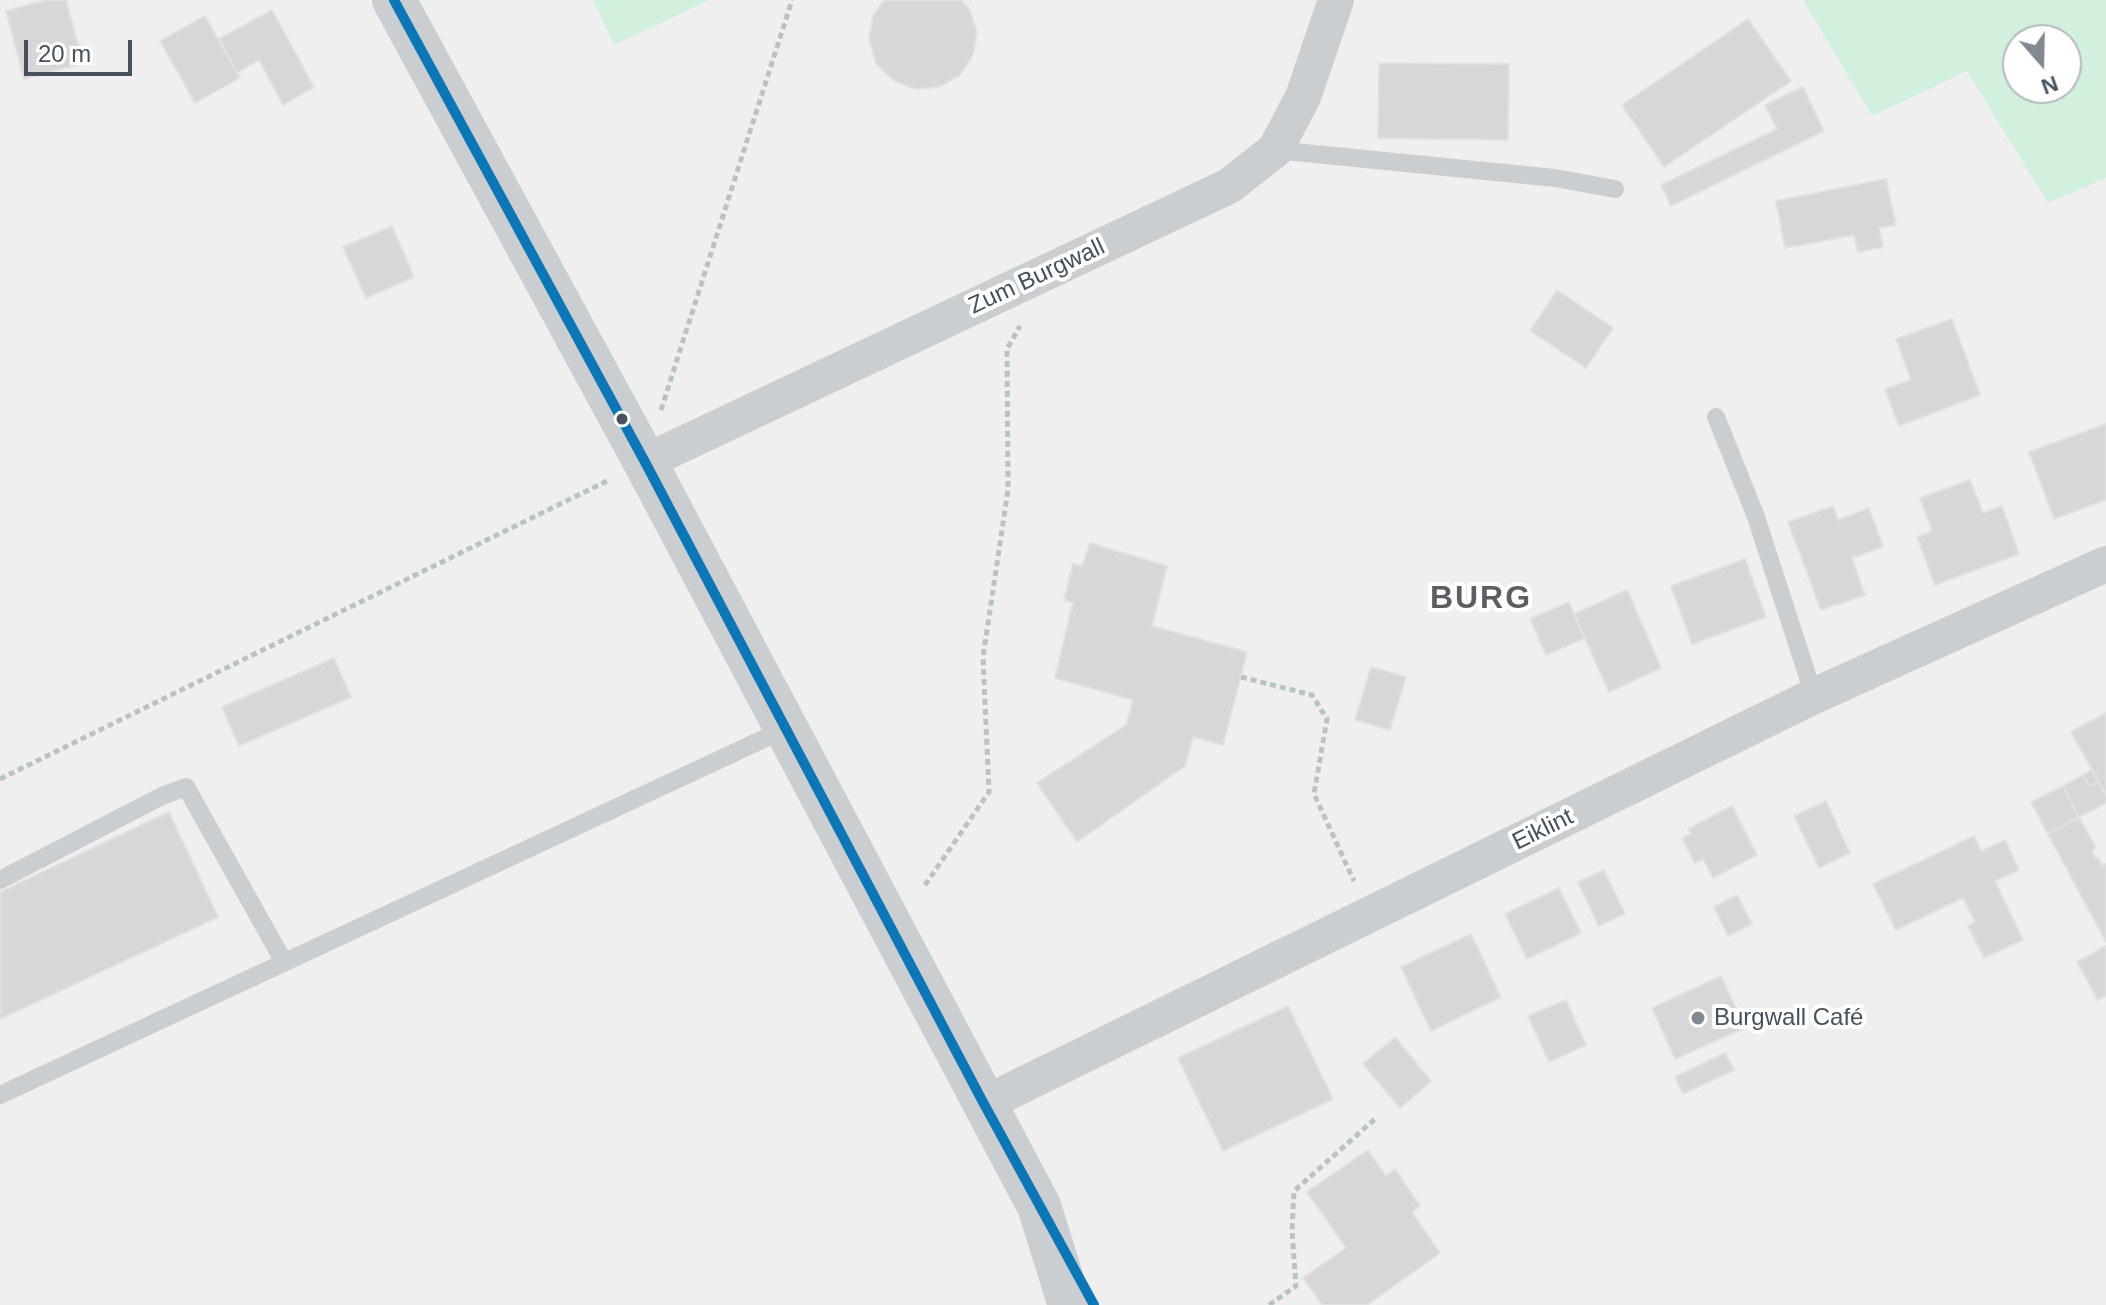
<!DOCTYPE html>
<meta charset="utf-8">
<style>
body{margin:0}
#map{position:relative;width:2106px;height:1305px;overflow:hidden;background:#f0efef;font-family:Arial,sans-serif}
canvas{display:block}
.north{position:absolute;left:2002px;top:24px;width:80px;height:80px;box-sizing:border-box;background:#fff;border:2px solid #b5b9be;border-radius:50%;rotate:160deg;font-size:22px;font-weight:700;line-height:32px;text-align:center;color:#46515d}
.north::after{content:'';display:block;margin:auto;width:28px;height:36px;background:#828890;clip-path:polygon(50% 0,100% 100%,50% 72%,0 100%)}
.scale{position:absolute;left:24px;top:40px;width:108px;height:36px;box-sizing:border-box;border:4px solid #46515d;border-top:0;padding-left:10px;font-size:24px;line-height:28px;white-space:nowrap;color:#46515d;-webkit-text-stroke:6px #fff;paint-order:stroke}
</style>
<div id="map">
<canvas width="2106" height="1305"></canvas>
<div class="north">N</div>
<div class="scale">20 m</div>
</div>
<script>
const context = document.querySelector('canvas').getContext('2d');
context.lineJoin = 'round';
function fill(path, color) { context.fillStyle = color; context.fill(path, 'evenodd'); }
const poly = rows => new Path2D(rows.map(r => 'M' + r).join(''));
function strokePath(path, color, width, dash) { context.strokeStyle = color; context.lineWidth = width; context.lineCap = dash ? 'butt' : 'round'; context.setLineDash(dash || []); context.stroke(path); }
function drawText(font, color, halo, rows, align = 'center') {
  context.font = font + ' Arial,sans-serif'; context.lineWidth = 8; context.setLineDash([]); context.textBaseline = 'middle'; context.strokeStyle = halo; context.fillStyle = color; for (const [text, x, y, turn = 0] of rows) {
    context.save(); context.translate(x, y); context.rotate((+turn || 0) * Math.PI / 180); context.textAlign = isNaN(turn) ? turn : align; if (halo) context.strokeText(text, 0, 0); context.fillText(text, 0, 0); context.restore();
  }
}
fill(poly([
 [593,0,710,0,614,45],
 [1803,0,2106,0,2106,178,2048,203,1967,71,1872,116],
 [2066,40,2066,88,2018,88,2018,40]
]), '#d2f0de');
const building = poly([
 [46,0,66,0,83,63,24,79,6,11,46,0],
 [884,0,961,0,969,9,977,31,973,55,960,75,939,87,915,89,893,80,876,63,869,40,873,16,884,0],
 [272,10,314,87,283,105,259,60,237,73,219,39,272,10],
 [205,16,240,78,195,103,160,41,205,16],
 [1748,19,1791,81,1664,167,1622,105,1748,19],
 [1379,63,1509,64,1508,140,1378,138,1379,63],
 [1803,87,1824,131,1671,206,1661,185,1777,129,1765,105,1803,87],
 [1886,179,1896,225,1879,228,1883,247,1858,252,1854,235,1785,248,1776,201,1886,179],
 [392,226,414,277,366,298,343,247,392,226],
 [1557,290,1613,328,1586,368,1530,331,1557,290],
 [1952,319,1980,395,1899,426,1885,389,1911,380,1896,339,1952,319],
 [2106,424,2106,500,2054,519,2029,452,2106,424],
 [1970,480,1983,513,2002,506,2019,554,1935,585,1917,537,1932,531,1920,498,1970,480],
 [1833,506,1838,520,1869,508,1883,547,1852,558,1865,595,1821,610,1788,522,1833,506],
 [1090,543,1167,566,1152,626,1247,652,1223,745,1193,737,1185,766,1077,842,1037,783,1126,725,1133,700,1055,678,1073,603,1064,600,1073,564,1082,566,1090,543],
 [1745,559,1766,617,1692,644,1671,586,1745,559],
 [1627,590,1661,668,1609,692,1574,614,1627,590],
 [1569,602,1585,638,1546,655,1530,619,1569,602],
 [334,658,351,697,239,746,222,707,334,658],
 [1371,667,1406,677,1390,730,1355,720,1371,667],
 [2106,713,2106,795,2071,732,2106,713],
 [2092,769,2099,782,2089,786,2083,775,2092,769],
 [2083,775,2089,786,2099,782,2106,795,2106,803,2079,817,2063,786,2083,775],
 [2063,786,2079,817,2048,834,2031,802,2063,786],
 [1826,801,1850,853,1819,868,1794,816,1826,801],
 [1732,806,1757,855,1713,878,1703,859,1695,863,1682,838,1691,834,1688,829,1732,806],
 [169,812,218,917,0,1019,0,892,169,812],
 [2079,817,2096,848,2092,851,2096,859,2098,857,2102,866,2106,864,2106,942,2048,834,2079,817],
 [1974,836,1981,851,2005,840,2019,870,1995,881,2023,940,1984,958,1968,926,1975,922,1963,898,1896,930,1873,884,1974,836],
 [1604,870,1625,914,1599,926,1578,882,1604,870],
 [1559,888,1581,933,1527,959,1505,914,1559,888],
 [1737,895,1752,924,1728,936,1714,907,1737,895],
 [1471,934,1501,997,1431,1031,1401,967,1471,934],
 [2106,946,2106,996,2098,1000,2077,962,2106,946],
 [1721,976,1745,1028,1675,1059,1652,1008,1721,976],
 [1566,1000,1586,1045,1549,1062,1528,1016,1566,1000],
 [1288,1006,1333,1099,1223,1151,1178,1058,1288,1006],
 [1395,1037,1431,1081,1400,1108,1363,1064,1395,1037],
 [1725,1053,1734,1070,1683,1094,1675,1077,1725,1053],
 [1368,1150,1386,1176,1395,1169,1420,1206,1412,1212,1440,1253,1367,1305,1322,1305,1303,1278,1346,1248,1307,1192,1368,1150]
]);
fill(building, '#d7d7d9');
strokePath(building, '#e1e1e2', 2);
strokePath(poly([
 [661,410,792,0],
 [1241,677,1312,695,1327,719,1314,794,1354,881],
 [0,779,609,480],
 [925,885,989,792,983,657,1008,490,1007,349,1020,326],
 [1269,1305,1296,1286,1292,1231,1294,1191,1376,1118]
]), '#b8c4c1', 5, [6, 4]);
strokePath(poly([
 [1275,150,1555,178,1615,189],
 [1716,417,1756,517,1814,696],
 [0,880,162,796,186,787,284,962],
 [0,1095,785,729]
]), '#cbced0', 18);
strokePath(poly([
 [645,462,1229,186,1275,150,1303,97,1336,0],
 [984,1104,1814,696,2106,564]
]), '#cbced0', 36);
strokePath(poly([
 [394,0,645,462,1039,1206,1070,1305]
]), '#cbced0', 44);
strokePath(poly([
 [394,0,645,462,984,1104,1094,1305]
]), '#0d76b6', 10);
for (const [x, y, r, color] of [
 [622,419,7,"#46515d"],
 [1698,1018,8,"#828890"]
]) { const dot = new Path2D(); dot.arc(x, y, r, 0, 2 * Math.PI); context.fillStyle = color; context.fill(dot); strokePath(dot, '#fff', 3); }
drawText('24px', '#46515d', '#fff', [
 ["Zum Burgwall",1037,277,-25],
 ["Eiklint",1543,830,-26]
]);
drawText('24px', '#46515d', '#fff', [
 ["Burgwall Café",1714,1018]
], 'left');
context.letterSpacing = '2px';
drawText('bold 32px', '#5b5f64', '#fff', [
 ["BURG",1481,599]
]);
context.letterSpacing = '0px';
</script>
